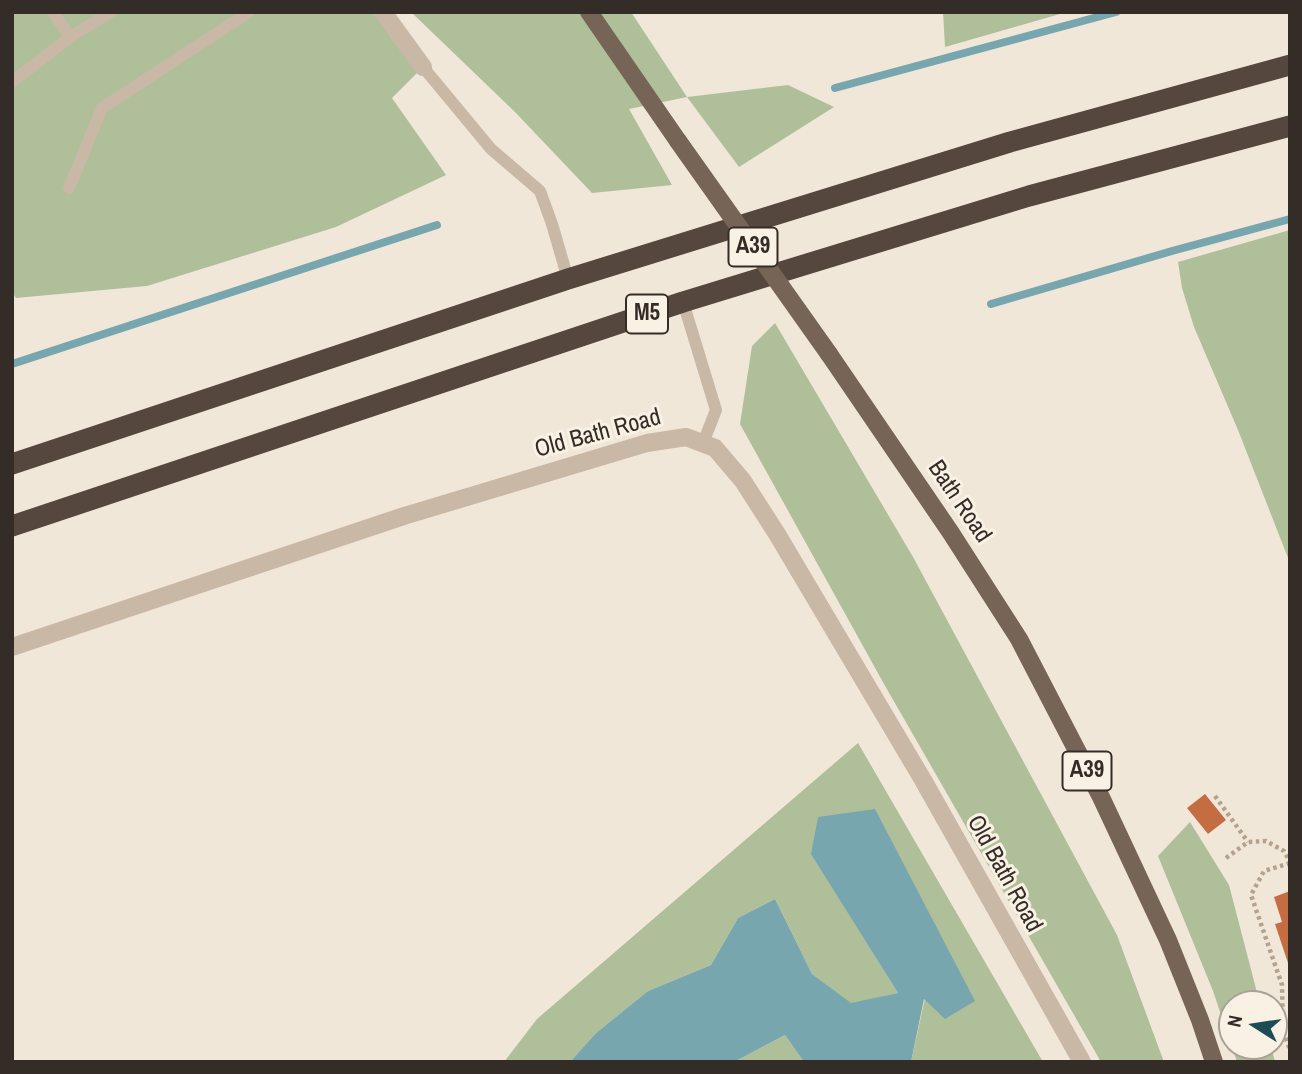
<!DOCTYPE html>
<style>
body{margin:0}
#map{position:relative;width:1302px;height:1074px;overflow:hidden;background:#f1e7d8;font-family:"Archivo Narrow",sans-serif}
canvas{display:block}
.frame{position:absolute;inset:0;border:14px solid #342c26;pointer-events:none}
.north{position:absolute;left:1218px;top:990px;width:70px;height:70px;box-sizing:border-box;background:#f9f1e4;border:2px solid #aaa298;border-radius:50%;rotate:282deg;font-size:19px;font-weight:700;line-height:28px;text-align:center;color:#342c26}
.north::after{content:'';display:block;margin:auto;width:24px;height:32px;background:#1c4c55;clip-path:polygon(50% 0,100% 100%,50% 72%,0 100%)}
</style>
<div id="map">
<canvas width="1302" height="1074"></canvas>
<div class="frame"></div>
<div class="north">N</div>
</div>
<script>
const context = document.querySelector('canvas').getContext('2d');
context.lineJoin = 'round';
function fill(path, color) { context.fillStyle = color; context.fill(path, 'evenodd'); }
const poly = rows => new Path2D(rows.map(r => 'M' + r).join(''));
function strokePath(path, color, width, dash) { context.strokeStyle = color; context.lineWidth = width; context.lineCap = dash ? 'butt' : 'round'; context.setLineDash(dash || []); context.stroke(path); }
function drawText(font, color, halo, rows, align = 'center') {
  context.font = font + ' "Archivo Narrow",sans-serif'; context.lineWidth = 6; context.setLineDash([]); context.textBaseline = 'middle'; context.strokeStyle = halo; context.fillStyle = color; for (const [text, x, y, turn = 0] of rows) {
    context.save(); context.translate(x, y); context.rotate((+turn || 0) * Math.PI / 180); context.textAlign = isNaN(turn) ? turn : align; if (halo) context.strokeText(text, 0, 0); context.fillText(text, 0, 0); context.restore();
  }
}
fill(poly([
 [12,12,383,12,423,67,392,98,446,175,336,227,147,286,16,298,12,292],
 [411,12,631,12,687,97,788,85,834,107,739,167,687,97,629,109,672,185,592,193,515,112],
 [943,12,1067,12,945,47],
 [1290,230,1290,563,1238,430,1194,327,1182,288,1178,262],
 [775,323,913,557,1117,935,1164,1062,1101,1062,884,684,740,424,752,346],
 [858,743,1043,1062,911,1062,925,998,812,854,898,993,851,1004,812,974,775,899,738,918,711,965,648,991,596,1033,570,1062,504,1062,537,1019],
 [1190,822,1229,885,1260,1004,1232,1004,1232,1046,1271,1046,1275,1062,1237,1062,1213,991,1158,856],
 [785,1035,804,1062,734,1062]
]), '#afbf99');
fill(poly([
 [875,809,975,1001,945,1019,924,999,911,1062,804,1062,785,1035,734,1062,570,1062,596,1033,648,991,711,965,738,918,775,899,812,974,851,1003,898,993,811,854,818,817]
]), '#78a6ae');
strokePath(poly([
 [835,88,1116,12],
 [991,304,1172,251,1290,219],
 [12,364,437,225]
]), '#78a6ae', 8);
fill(poly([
 [1205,794,1226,820,1208,834,1187,808],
 [1290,891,1290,966,1289,966,1275,924,1282,922,1274,897]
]), '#c56d42');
strokePath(poly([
 [1215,796,1248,842],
 [1226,858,1248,842,1266,841,1284,851,1290,862],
 [1290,863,1264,871,1251,895,1282,985,1283,1030,1290,1050]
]), '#b4a28f', 4.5, [3.5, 3.5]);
strokePath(poly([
 [53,12,70,37,111,12],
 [423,67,491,149,540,191,552,224,568,279],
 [12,82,70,37],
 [69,188,102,108,249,12],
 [683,302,716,410,703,443]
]), '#c9b8a5', 12);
strokePath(poly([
 [383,12,423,67],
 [12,647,404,516,647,443,686,437,715,448,743,481,777,534,923,780,1082,1062]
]), '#c9b8a5', 18);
strokePath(poly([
 [589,12,678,141],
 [829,354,951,533,1019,639,1100,795,1168,940,1200,1020,1214,1062]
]), '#766457', 18);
strokePath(poly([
 [12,464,568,279,1010,142,1290,65],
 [12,526,683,302,1029,196,1290,126]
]), '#55473d', 21);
strokePath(poly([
 [678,141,829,354]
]), '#766457', 18);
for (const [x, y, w] of [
 [753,247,49],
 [647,314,42],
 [1087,771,49]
]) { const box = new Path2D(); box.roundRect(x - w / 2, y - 19.5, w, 39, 5); context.fillStyle = '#f9f1e4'; context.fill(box); strokePath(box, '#342c26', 2); }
drawText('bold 23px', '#342c26', null, [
 ["A39",753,247],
 ["M5",647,314],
 ["A39",1087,771]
]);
drawText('24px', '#342c26', '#f9f1e4', [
 ["Old Bath Road",598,434,-15],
 ["Bath Road",959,502,56],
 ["Old Bath Road",1004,874,61]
]);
</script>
